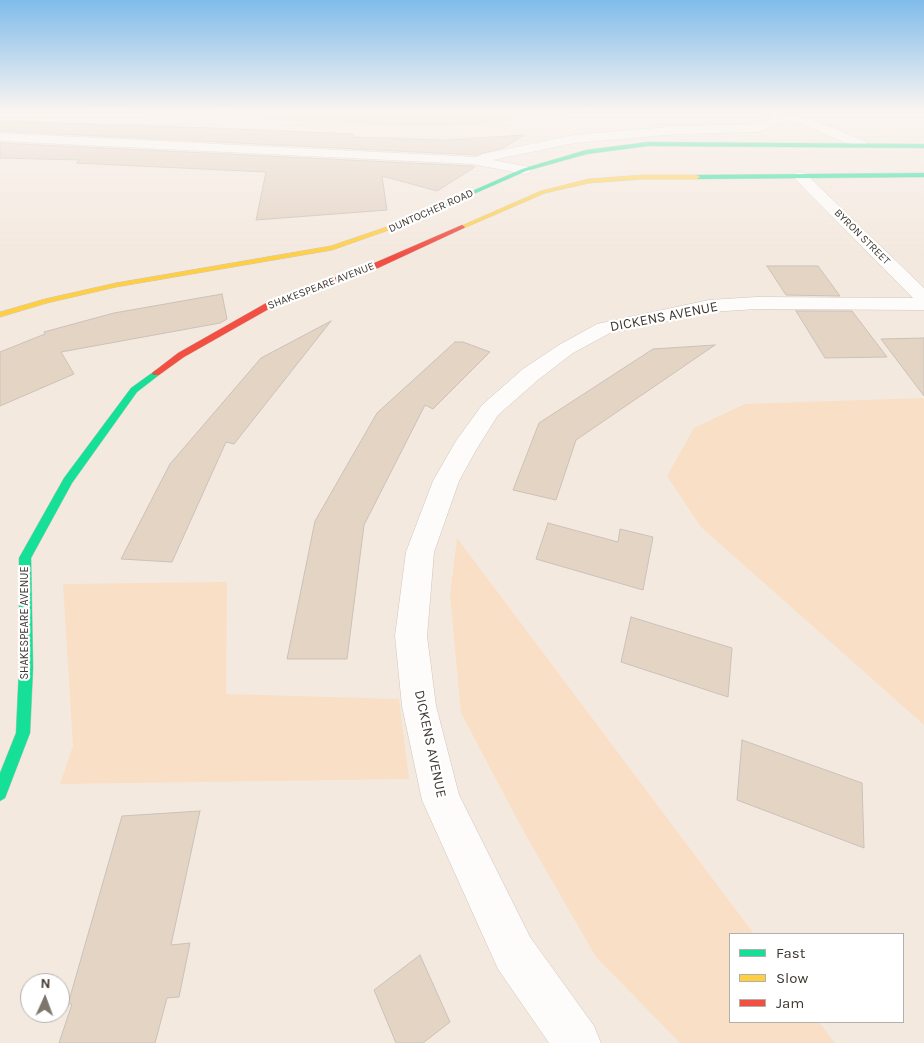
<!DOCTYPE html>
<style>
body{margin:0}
#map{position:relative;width:924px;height:1043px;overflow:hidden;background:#f4e9df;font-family:Karla,sans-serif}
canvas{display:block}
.legend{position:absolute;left:729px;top:933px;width:175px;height:90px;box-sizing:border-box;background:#fff;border:1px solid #b2afac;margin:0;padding:6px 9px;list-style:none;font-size:15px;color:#3f3730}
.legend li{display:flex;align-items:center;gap:10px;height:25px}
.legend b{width:25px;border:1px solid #b2afac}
.north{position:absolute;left:20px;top:973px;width:50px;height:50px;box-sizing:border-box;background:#fff;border:1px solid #b2afac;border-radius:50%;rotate:2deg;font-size:14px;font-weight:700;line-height:20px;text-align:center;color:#3f3730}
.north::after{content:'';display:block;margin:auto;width:18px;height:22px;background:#7e756d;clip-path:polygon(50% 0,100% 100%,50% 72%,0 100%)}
</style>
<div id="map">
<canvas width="924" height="1043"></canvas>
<ul class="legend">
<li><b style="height:6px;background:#16e098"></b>Fast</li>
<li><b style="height:6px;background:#ffcf43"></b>Slow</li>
<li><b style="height:6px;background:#f24e42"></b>Jam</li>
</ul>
<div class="north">N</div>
</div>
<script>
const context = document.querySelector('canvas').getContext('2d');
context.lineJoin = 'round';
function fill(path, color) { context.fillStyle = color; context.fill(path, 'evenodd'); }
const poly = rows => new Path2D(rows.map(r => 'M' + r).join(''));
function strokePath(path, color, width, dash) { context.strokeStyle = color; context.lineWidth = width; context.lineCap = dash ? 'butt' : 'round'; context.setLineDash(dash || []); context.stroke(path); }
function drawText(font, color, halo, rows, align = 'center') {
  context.font = font + ' Karla,sans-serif'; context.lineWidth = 4.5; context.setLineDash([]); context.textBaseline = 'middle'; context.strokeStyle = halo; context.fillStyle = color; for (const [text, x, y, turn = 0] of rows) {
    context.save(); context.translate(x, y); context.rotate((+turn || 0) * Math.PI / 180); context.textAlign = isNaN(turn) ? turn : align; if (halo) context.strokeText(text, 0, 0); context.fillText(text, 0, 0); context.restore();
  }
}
fill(poly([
 [73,111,259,112,261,111,592,111,473,125,417,127],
 [924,398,924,725,701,527,667,476,694,428,745,404],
 [457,538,754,934,730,934,730,1022,819,1022,835,1043,680,1043,596,957,524,832,461,713,450,595],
 [227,582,226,694,399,699,409,779,60,784,73,746,63,584]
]), '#f8dfc6');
const building = poly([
 [0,121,212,128,354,134,352,137,446,140,524,135,505,147,477,155,0,131,0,121],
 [0,143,472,166,475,167,437,191,382,176,387,210,256,220,266,172,76,163,80,160,0,158,0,143],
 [767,266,818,266,840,296,786,295,767,266],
 [222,294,227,319,220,323,61,352,74,374,0,406,0,352,45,334,44,332,114,313,222,294],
 [796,311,852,311,887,357,825,358,796,311],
 [331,321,234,444,226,442,172,562,121,559,170,464,261,358,331,321],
 [924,338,924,396,881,339,924,338],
 [455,342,463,342,490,352,433,409,425,405,364,525,347,659,287,659,315,521,377,413,455,342],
 [715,345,576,440,556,500,513,490,539,423,653,349,715,345],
 [548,523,618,542,620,529,653,537,643,590,536,559,548,523],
 [631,617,732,648,728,697,621,662,631,617],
 [742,740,862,783,864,848,737,800,742,740],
 [200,811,171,945,190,943,179,997,167,998,155,1043,59,1043,72,1004,68,1004,122,816,200,811],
 [420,955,450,1022,423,1043,396,1043,374,990,420,955]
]);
fill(building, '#e4d4c4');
strokePath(building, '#cac1ba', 1);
const street = poly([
 [761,111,779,111,812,119,865,141,867,144,860,148,855,147,804,125,786,120,759,132,679,134,574,143,493,160,529,167,531,170,529,173,524,174,472,164,0,141,0,133,477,157,483,154,574,135,679,126,757,124,774,117,763,113,761,111],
 [800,172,805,173,924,288,924,310,757,309,709,312,610,333,573,353,539,379,498,415,476,450,459,481,434,552,427,636,436,706,459,795,530,937,594,1026,601,1043,549,1043,498,969,422,800,402,706,395,636,406,552,433,481,456,441,482,405,523,369,559,345,597,324,709,300,757,297,913,298,795,179,793,176,795,173,800,172]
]);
const fast = poly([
 [648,142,924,144,924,148,648,146,587,154,526,171,403,225,398,224,522,169,586,150,648,142],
 [924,173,924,177,697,179,694,177,697,175,924,173],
 [156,370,159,371,159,375,137,392,72,483,31,558,33,668,30,733,5,798,0,801,0,773,16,733,19,668,19,558,64,478,131,388,156,370]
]);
const slow = poly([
 [643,175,697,175,700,177,697,179,643,179,589,183,545,193,464,228,459,227,541,191,589,179,643,175],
 [401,222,404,224,403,225,332,250,116,287,47,303,0,317,0,312,45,299,116,283,331,246,401,222]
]);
const jam = poly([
 [462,225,465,227,464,228,378,268,274,306,184,357,159,375,153,375,152,373,178,353,268,302,372,264,462,225]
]);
strokePath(street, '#cec5bd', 1);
strokePath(fast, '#cec5bd', 1);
strokePath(slow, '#cec5bd', 1);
strokePath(jam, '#cec5bd', 1);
fill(street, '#fdfcfa');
fill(fast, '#16e098');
fill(slow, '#ffcf43');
fill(jam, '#f24e42');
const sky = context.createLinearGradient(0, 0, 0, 257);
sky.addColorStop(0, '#80bcea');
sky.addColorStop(0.43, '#faf5f1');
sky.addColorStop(1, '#faf5f100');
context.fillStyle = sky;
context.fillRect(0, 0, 924, 257);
drawText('11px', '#3f3730', '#fff', [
 ["DUNTOCHER ROAD",431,211,-24],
 ["BYRON STREET",862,237,45],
 ["SHAKESPEARE AVENUE",321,286,-21],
 ["SHAKESPEARE AVENUE",25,623,-90]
]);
drawText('14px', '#3f3730', '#fff', [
 ["DICKENS AVENUE",664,317,-11],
 ["DICKENS AVENUE",430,744,78]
]);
</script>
